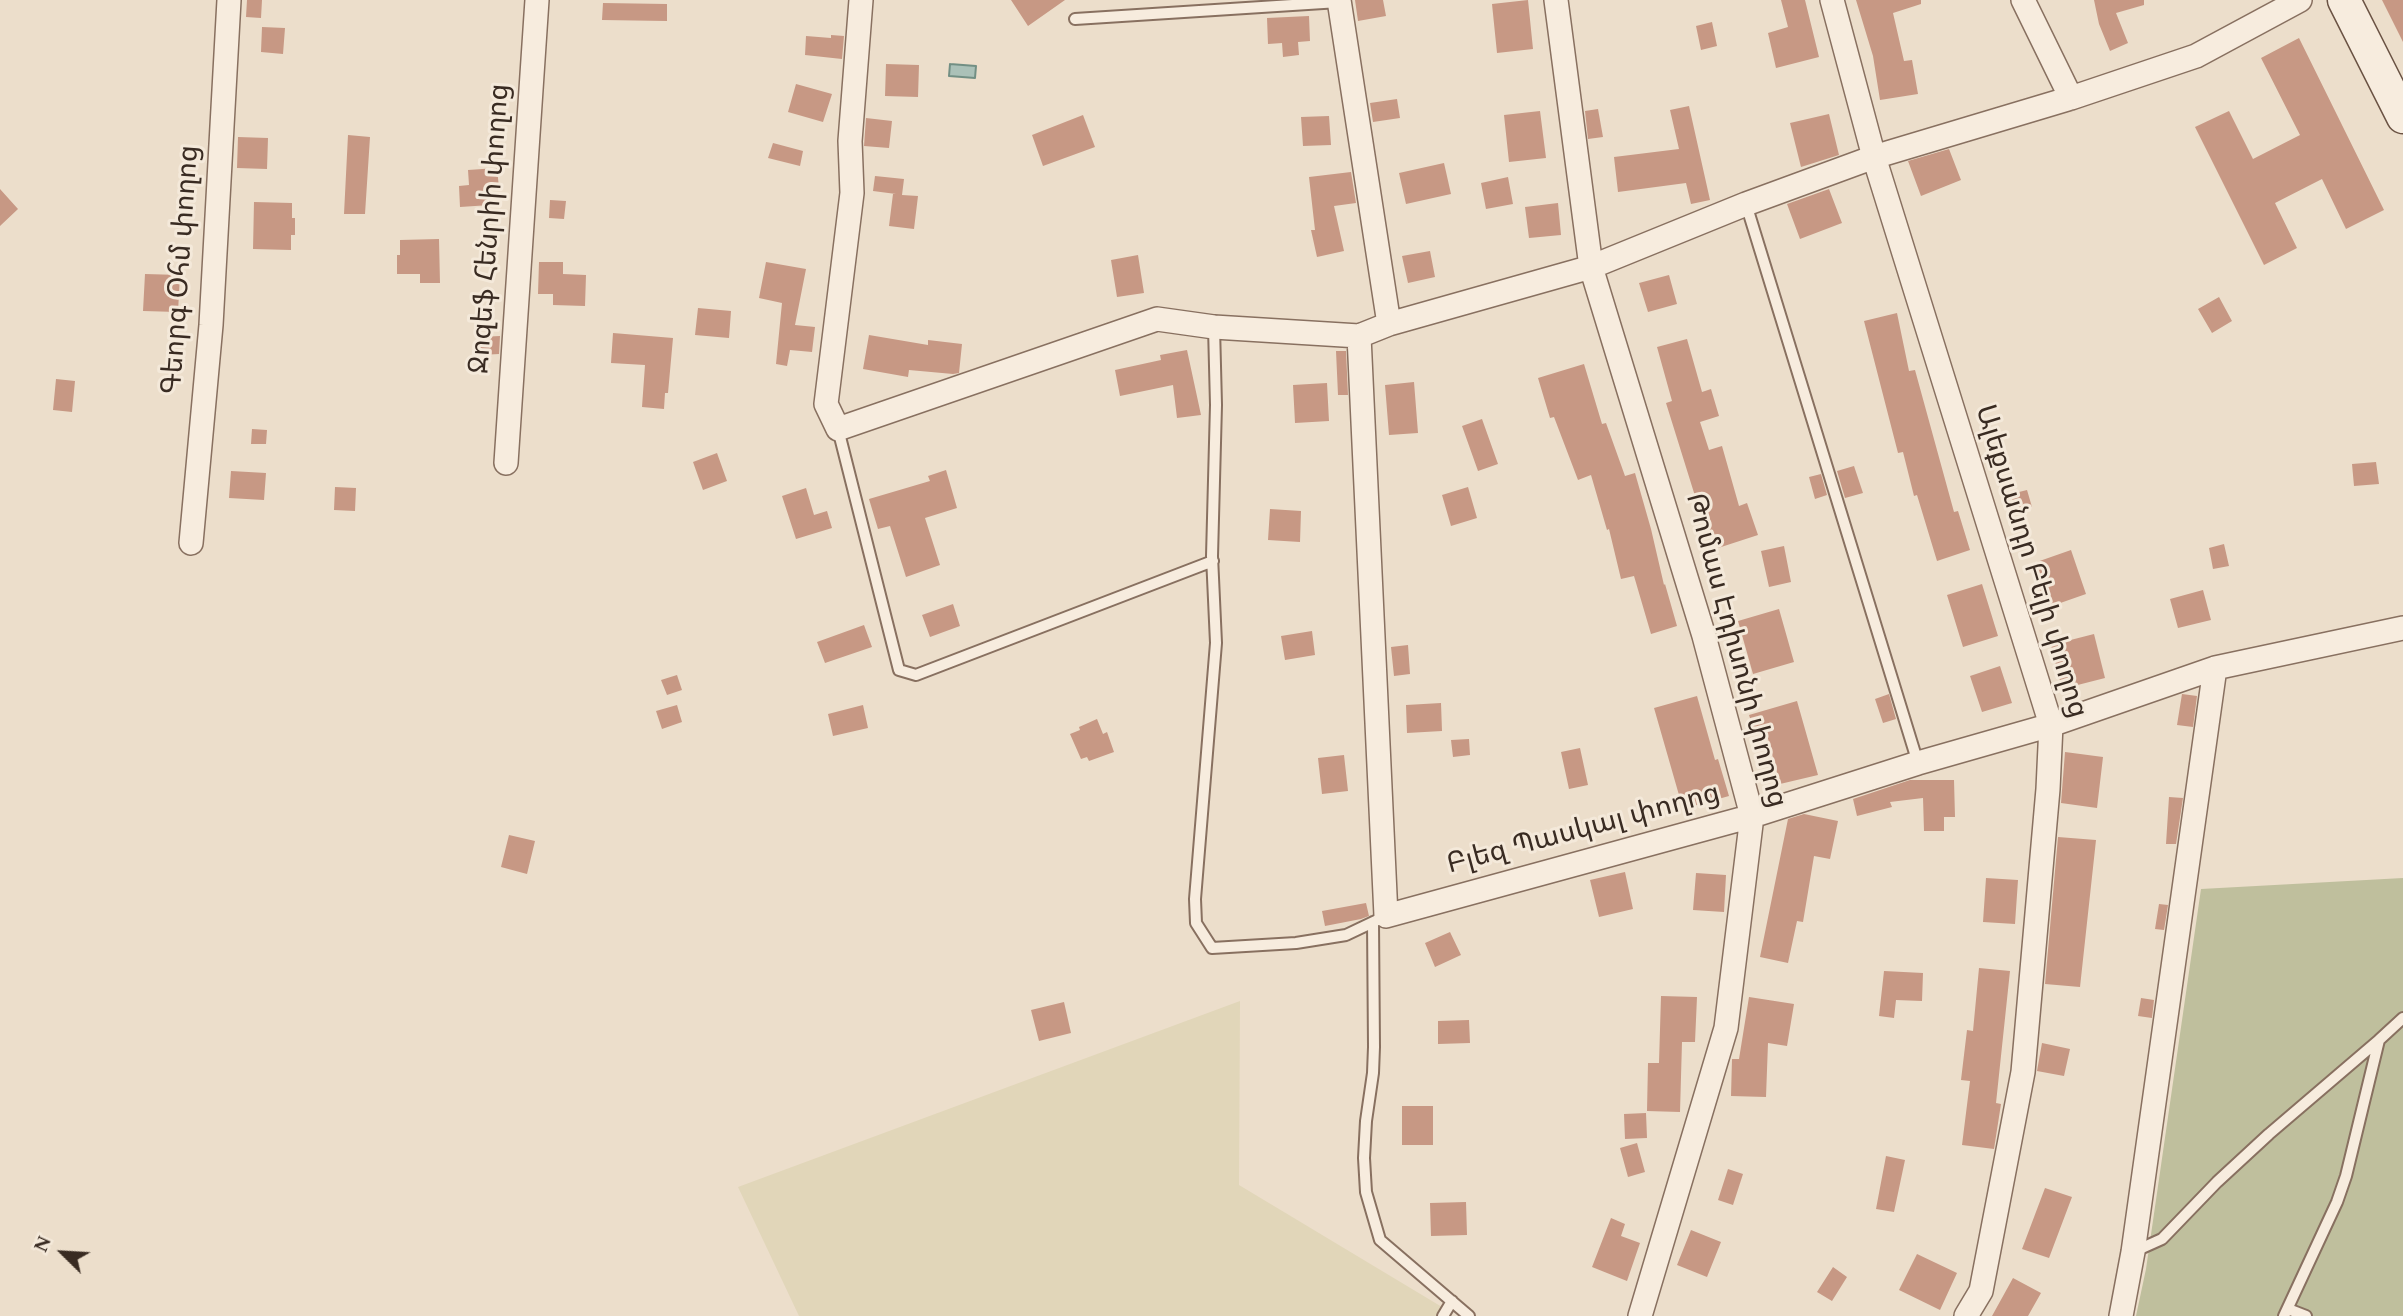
<!DOCTYPE html>
<meta charset="utf-8">
<style>
body{margin:0}
#map{position:relative;width:2403px;height:1316px;overflow:hidden;background:#ecdecb;font-family:Spectral,serif}
canvas{display:block}
.north{position:absolute;left:28px;top:1218px;width:70px;height:70px;-webkit-text-stroke:5px #f4e9da;paint-order:stroke;rotate:294deg;font-size:19px;font-weight:700;line-height:28px;text-align:center;color:#392b22}
.north::after{content:'';display:block;margin:auto;width:24px;height:32px;background:#392b22;clip-path:polygon(50% 0,100% 100%,50% 72%,0 100%)}
</style>
<div id="map">
<canvas width="2403" height="1316"></canvas>
<div class="north">N</div>
</div>
<script>
const context = document.querySelector('canvas').getContext('2d');
context.lineJoin = 'round';
function fill(path, color) { context.fillStyle = color; context.fill(path, 'evenodd'); }
const poly = rows => new Path2D(rows.map(r => 'M' + r).join(''));
function strokePath(path, color, width, dash) { context.strokeStyle = color; context.lineWidth = width; context.lineCap = dash ? 'butt' : 'round'; context.setLineDash(dash || []); context.stroke(path); }
function drawText(font, color, halo, rows, align = 'center') {
  context.font = font + ' Spectral,"Noto Sans Armenian",serif'; context.lineWidth = 6; context.setLineDash([]); context.textBaseline = 'middle'; context.strokeStyle = halo; context.fillStyle = color; for (const [text, x, y, turn = 0] of rows) {
    context.save(); context.translate(x, y); context.rotate((+turn || 0) * Math.PI / 180); context.textAlign = isNaN(turn) ? turn : align; if (halo) context.strokeText(text, 0, 0); context.fillText(text, 0, 0); context.restore();
  }
}
fill(poly([
 [1240,1001,1239,1185,1442,1307,1437,1316,799,1316,738,1187]
]), '#e1d6b9');
fill(poly([
 [2403,878,2403,1316,2136,1316,2146,1269,2201,889]
]), '#bfbf9d');
const water = poly([
 [950,64,976,66,975,78,949,76,950,64]
]);
fill(water, '#abc1b8');
strokePath(water, '#728f84', 2);
fill(poly([
 [247,0,262,0,261,18,246,17],
 [1011,0,1065,0,1028,26],
 [1355,0,1383,0,1386,16,1358,21],
 [1528,0,1533,49,1497,53,1492,4],
 [1781,0,1805,0,1819,57,1776,68,1768,33,1788,27],
 [1856,0,1921,0,1921,4,1893,13,1904,61,1912,60,1918,94,1880,100,1873,56],
 [2094,0,2144,0,2144,5,2116,13,2128,43,2110,51,2099,24],
 [2382,0,2403,0,2403,42],
 [603,3,667,4,667,21,602,20],
 [1309,16,1310,41,1298,42,1299,55,1283,57,1282,43,1268,44,1267,18],
 [1712,22,1717,46,1701,50,1696,26],
 [262,27,285,28,283,54,261,52],
 [831,35,844,36,842,59,805,55,806,36,831,38],
 [2299,38,2384,210,2346,229,2322,179,2275,203,2297,248,2264,265,2195,127,2229,111,2253,159,2300,135,2261,58],
 [886,64,919,65,918,97,885,96],
 [796,84,832,94,823,122,788,112],
 [1397,99,1400,118,1373,122,1370,103],
 [1689,106,1710,200,1691,204,1686,183,1618,192,1614,157,1679,149,1670,110],
 [1598,109,1603,137,1588,139,1585,111],
 [1540,111,1546,158,1509,162,1504,115],
 [1829,114,1839,155,1801,167,1790,123],
 [1083,115,1095,147,1043,166,1032,135],
 [1329,116,1331,145,1303,146,1301,117],
 [866,118,892,121,889,148,864,146],
 [348,135,370,137,365,214,344,214],
 [238,137,268,138,267,169,237,168],
 [773,143,803,151,800,166,768,158],
 [1949,149,1961,180,1921,196,1908,161],
 [1444,163,1451,194,1406,204,1399,173],
 [497,168,499,188,489,189,490,205,460,207,459,186,469,185,468,170],
 [1351,172,1356,203,1334,206,1344,251,1317,257,1311,230,1315,230,1309,177],
 [875,176,904,179,902,195,918,196,914,229,889,226,893,194,896,194,873,191],
 [1508,177,1513,204,1486,209,1481,183],
 [0,189,18,209,0,226],
 [1829,189,1842,223,1800,239,1787,204],
 [550,200,566,201,564,219,549,218],
 [254,202,292,203,292,218,295,218,295,235,291,235,291,250,253,249],
 [1558,203,1561,235,1529,238,1525,207],
 [439,239,440,283,420,283,420,274,397,274,397,255,400,255,400,240],
 [1430,251,1435,277,1408,283,1402,256],
 [1138,255,1144,293,1117,297,1111,260],
 [539,262,563,262,563,274,586,275,585,306,553,305,553,294,538,294],
 [766,262,806,269,795,325,815,327,812,352,790,350,787,366,776,364,782,303,759,298],
 [145,274,180,275,178,312,143,311],
 [1669,275,1677,304,1648,312,1639,283],
 [2219,297,2232,321,2212,333,2198,309],
 [698,308,731,311,729,338,695,335],
 [1897,313,1909,371,1915,370,1954,512,1958,511,1970,550,1937,561,1917,495,1914,496,1903,452,1898,453,1864,321],
 [613,333,673,338,668,393,665,393,664,409,642,407,645,365,611,363],
 [869,335,928,345,928,340,962,344,959,373,953,374,909,370,908,377,863,369],
 [500,336,499,354,481,355,480,337],
 [1687,339,1702,392,1711,389,1719,416,1700,422,1709,450,1722,446,1739,506,1747,503,1758,535,1715,549,1697,495,1695,496,1666,403,1672,401,1657,347],
 [1187,350,1201,415,1177,418,1173,385,1120,396,1115,370,1161,360,1160,355],
 [1336,351,1346,351,1348,395,1338,395],
 [1584,364,1602,424,1606,423,1625,476,1635,473,1651,529,1664,585,1665,584,1677,626,1651,634,1634,576,1621,579,1609,529,1607,530,1591,475,1578,480,1554,417,1550,418,1538,378],
 [56,379,75,381,72,412,53,410],
 [1414,382,1418,433,1389,435,1385,385],
 [1327,383,1329,421,1295,423,1293,385],
 [1482,419,1498,464,1478,471,1462,426],
 [252,429,267,430,266,444,251,444],
 [717,453,727,481,703,490,693,462],
 [2376,462,2379,484,2354,486,2352,464],
 [1854,466,1863,493,1845,498,1837,471],
 [946,470,957,508,925,518,940,565,906,577,890,526,878,529,869,499,930,481,928,476],
 [231,471,266,473,264,500,229,498],
 [1821,474,1827,495,1815,499,1809,477],
 [335,487,356,488,355,511,334,510],
 [1468,487,1477,518,1451,526,1442,495],
 [806,488,814,515,827,511,832,528,796,539,782,496],
 [2027,490,2032,507,2015,511,2011,494],
 [1270,509,1301,511,1300,542,1268,540],
 [2224,544,2229,566,2213,569,2209,548],
 [1784,546,1791,582,1769,587,1761,551],
 [2071,550,2086,594,2046,608,2031,564],
 [1982,584,1998,636,1963,647,1947,595],
 [2203,590,2211,620,2178,628,2170,599],
 [953,604,960,626,930,637,922,615],
 [1779,609,1794,662,1753,674,1738,621],
 [864,625,872,647,825,663,817,642],
 [1312,631,1315,655,1285,660,1281,636],
 [2094,634,2105,678,2062,689,2051,645],
 [1408,645,1410,674,1394,676,1391,647],
 [2000,666,2012,703,1982,712,1970,676],
 [677,675,682,690,667,695,661,680],
 [1889,694,1896,719,1883,723,1875,699],
 [2182,694,2197,696,2193,727,2177,725],
 [1697,696,1715,760,1718,759,1729,796,1683,809,1654,708],
 [1797,701,1818,775,1780,784,1766,731,1755,734,1749,715],
 [1441,703,1442,731,1407,733,1406,705],
 [677,705,682,722,662,729,656,711],
 [863,705,868,728,833,736,828,714],
 [1097,719,1103,734,1107,732,1114,752,1089,761,1087,757,1081,759,1070,734,1080,730,1079,727],
 [1469,739,1470,755,1453,757,1451,740],
 [1580,748,1588,785,1569,789,1561,752],
 [2065,752,2103,757,2097,808,2061,803],
 [1344,755,1348,791,1322,794,1318,758],
 [1910,780,1954,780,1955,817,1944,817,1944,831,1924,831,1923,798,1890,802,1892,807,1857,816,1853,799],
 [2169,797,2183,798,2176,844,2166,844],
 [1804,814,1838,821,1830,859,1814,856,1803,922,1797,921,1788,963,1760,957,1788,819],
 [509,835,535,841,527,874,501,867],
 [2058,837,2096,840,2080,987,2045,984],
 [1625,872,1633,909,1599,917,1590,880],
 [1696,873,1726,875,1724,912,1693,910],
 [1986,878,2018,880,2015,924,1983,922],
 [1366,903,1369,916,1361,919,1325,926,1322,911],
 [2159,904,2168,905,2164,930,2155,929],
 [1450,932,1461,955,1435,967,1425,943],
 [1979,968,2010,971,1996,1103,2001,1104,1994,1149,1962,1145,1970,1081,1961,1080,1967,1030,1973,1031],
 [1884,971,1923,973,1922,1001,1896,1000,1894,1018,1879,1016],
 [1661,996,1697,997,1695,1042,1682,1042,1680,1112,1647,1111,1648,1063,1659,1063],
 [1749,997,1794,1004,1787,1046,1768,1043,1766,1097,1731,1096,1732,1059,1739,1059],
 [2141,998,2154,1000,2152,1018,2138,1016],
 [1064,1002,1071,1033,1039,1041,1031,1010],
 [1469,1020,1470,1043,1438,1044,1438,1021],
 [2042,1043,2070,1049,2064,1076,2037,1071],
 [1402,1106,1433,1106,1433,1145,1402,1145],
 [1646,1113,1647,1138,1625,1139,1624,1114],
 [1637,1143,1645,1172,1628,1177,1620,1148],
 [1886,1156,1905,1160,1894,1212,1876,1209],
 [1728,1169,1743,1174,1733,1205,1718,1200],
 [2045,1188,2072,1197,2049,1258,2022,1249],
 [1466,1202,1467,1235,1431,1236,1430,1203],
 [1611,1218,1625,1224,1621,1236,1640,1243,1627,1281,1592,1267],
 [1691,1230,1721,1242,1707,1277,1677,1265],
 [1917,1254,1957,1273,1940,1310,1899,1290],
 [1833,1267,1847,1277,1832,1301,1817,1292],
 [2013,1278,2041,1293,2028,1316,1992,1316]
]), '#c79884');
const service = poly([
 [1075,19,1339,2],
 [1746,204,1918,763],
 [1214,327,1216,405,1212,556,1216,643,1195,899,1196,923,1212,948,1296,943,1346,935,1386,916],
 [838,429,899,670,916,675,1213,561],
 [1373,922,1374,1047,1373,1073,1366,1121,1364,1158,1366,1192,1380,1240,1469,1316],
 [2133,1252,2162,1239,2217,1182,2269,1134,2379,1040],
 [2288,1309,2306,1316],
 [1443,1316,1452,1301],
 [2284,1316,2337,1202,2346,1176,2379,1040,2403,1018]
]);
const minor = poly([
 [861,0,850,141,852,193,826,404,838,429,1157,319,1214,327,1359,336,1389,324,1591,267,1746,204,1874,157,2071,98,2196,56,2300,0],
 [1339,0,1389,324],
 [1556,0,1591,267,1704,636,1752,816,1726,1028,1640,1316],
 [1832,0,1874,157,2051,725,2048,789,2023,1072,1981,1291,1966,1316],
 [2023,0,2071,98],
 [1359,336,1386,916,1752,816,1918,763,2051,725,2215,668,2403,628],
 [506,463,537,0],
 [191,543,211,325,229,0],
 [2121,1316,2133,1252,2215,668]
]);
const secondary = poly([
 [2344,0,2403,117]
]);
strokePath(service, '#887060', 14);
strokePath(minor, '#887060', 26);
strokePath(secondary, '#6a5243', 35);
strokePath(service, '#f7ecde', 10);
strokePath(minor, '#f7ecde', 23);
strokePath(secondary, '#f7ecde', 32);
drawText('28px', '#392b22', '#f4e9da', [
 ["Ջոզեֆ Հենրիի փողոց",492,229,-86],
 ["Գեորգ Օհմ փողոց",183,270,-86],
 ["Ալեքսանդր Բելի փողոց",2029,562,73],
 ["Թոմաս Էդիսոնի փողոց",1734,651,75],
 ["Բլեզ Պասկալ փողոց",1584,831,-15]
]);
</script>
